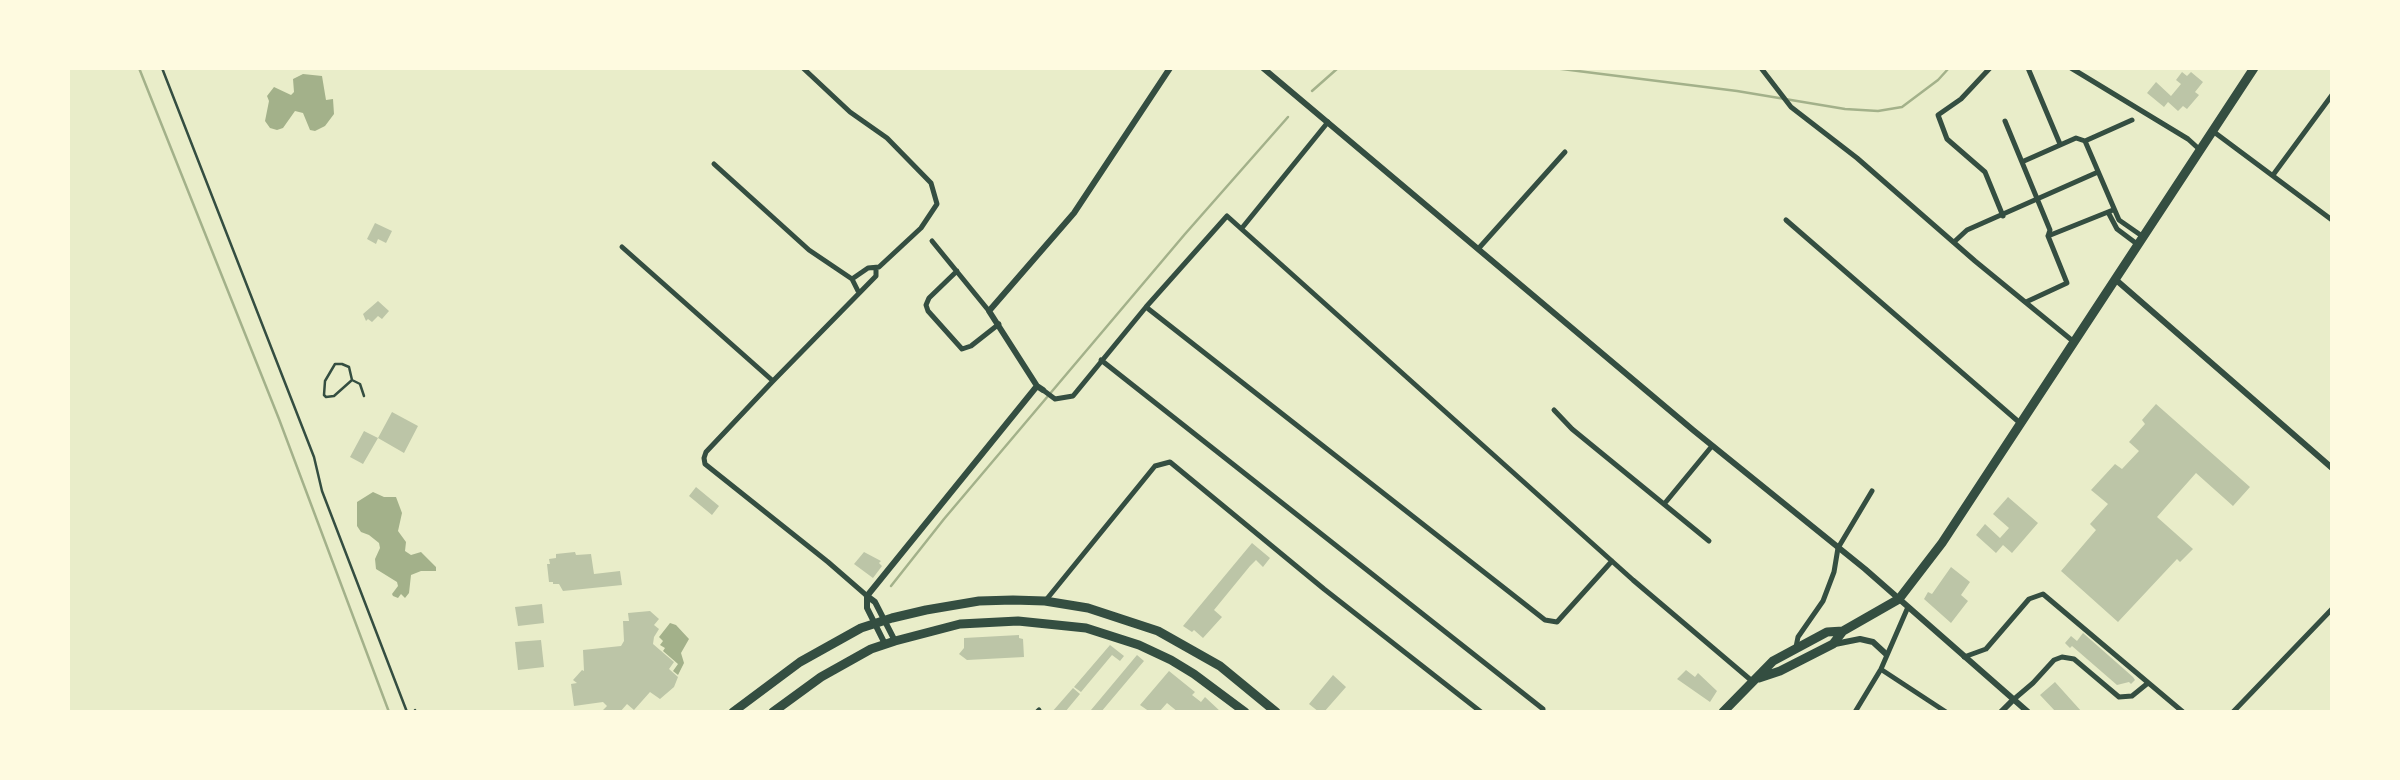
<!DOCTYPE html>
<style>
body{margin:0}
#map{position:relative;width:2400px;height:780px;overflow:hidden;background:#e9edc9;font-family:"Varela Round",sans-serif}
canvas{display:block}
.frame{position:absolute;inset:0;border:70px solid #fefae0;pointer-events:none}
</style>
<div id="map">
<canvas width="2400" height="780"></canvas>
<div class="frame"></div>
</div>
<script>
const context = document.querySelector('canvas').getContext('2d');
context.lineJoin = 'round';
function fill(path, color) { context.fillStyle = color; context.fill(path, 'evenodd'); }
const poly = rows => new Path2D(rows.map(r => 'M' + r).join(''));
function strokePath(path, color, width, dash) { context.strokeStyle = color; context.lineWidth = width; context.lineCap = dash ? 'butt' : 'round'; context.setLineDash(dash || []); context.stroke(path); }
fill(poly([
 [303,74,322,76,326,100,333,99,334,114,325,126,315,131,310,130,303,113,295,111,283,128,277,130,270,128,265,121,269,101,267,96,274,87,291,95,294,92,293,79],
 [373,492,384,497,396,497,402,513,398,531,406,542,405,551,411,555,421,552,436,567,436,571,421,571,411,575,409,593,405,598,401,594,398,598,393,596,392,594,398,586,397,582,376,569,375,559,380,548,379,543,369,535,361,532,357,526,357,502],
 [670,623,676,625,689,639,681,653,684,663,678,675,673,671,678,664,663,651,665,648,660,645,663,641,659,637]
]), '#a3b18a');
strokePath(poly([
 [139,68,279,419,389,712],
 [1554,68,1737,91,1845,109,1878,111,1902,107,1938,80,1949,68],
 [1312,91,1338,68],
 [891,586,944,519,1185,234,1288,117]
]), '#a3b18a', 2.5);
fill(poly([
 [2182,72,2187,76,2191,72,2203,82,2195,92,2199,95,2187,109,2183,106,2178,111,2168,102,2164,107,2147,93,2156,82,2171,96,2181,84,2176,80],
 [375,223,392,231,386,243,378,239,376,244,367,239],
 [378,301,389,311,382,319,378,316,372,322,368,319,366,321,363,314],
 [2156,404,2250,487,2233,506,2196,473,2157,517,2193,549,2180,562,2177,559,2118,622,2061,571,2096,530,2090,524,2108,504,2091,490,2115,464,2122,469,2139,451,2129,442,2145,424,2142,420],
 [392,412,418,426,404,453,378,438],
 [364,431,378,438,363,464,350,457],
 [696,487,719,506,712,515,689,496],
 [2008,497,2038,523,2012,553,2003,545,1996,553,1976,535,1985,524,2000,538,2009,528,1993,514],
 [1252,543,1270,558,1263,567,1256,560,1250,566,1214,610,1222,617,1203,638,1194,630,1192,632,1183,626],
 [575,552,576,555,591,554,594,574,620,571,622,585,563,591,559,584,553,584,553,582,549,582,547,564,550,564,549,559,556,558,556,554],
 [864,552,881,561,879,563,882,566,873,578,854,564],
 [1951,567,1970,582,1961,595,1968,601,1951,623,1924,599,1928,592,1932,594],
 [542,604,544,623,518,626,515,607],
 [650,611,659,619,654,625,659,629,654,637,653,644,674,662,669,669,678,677,674,687,660,699,650,692,634,710,627,704,620,712,601,712,607,706,603,702,574,706,571,684,577,683,573,680,582,670,584,671,583,650,621,646,624,641,623,621,629,621,628,613],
 [2083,633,2133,677,2135,680,2131,684,2129,682,2117,685,2072,646,2070,648,2065,643,2071,636,2077,641],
 [1019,635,1019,638,1023,639,1024,657,967,660,959,654,964,648,964,638],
 [541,640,544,667,518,670,515,642],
 [1110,645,1124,656,1120,661,1112,655,1081,692,1074,687],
 [1137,655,1144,661,1101,712,1095,712,1091,710],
 [1686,670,1695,677,1698,673,1717,691,1710,702,1677,679],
 [1169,671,1195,692,1192,695,1201,702,1205,697,1221,712,1178,712,1167,703,1159,712,1150,712,1140,705],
 [1333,675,1346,687,1324,712,1319,712,1309,704],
 [2055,682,2082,712,2056,712,2040,695],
 [1073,688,1080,694,1065,712,1052,712]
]), '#bcc5a7');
strokePath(poly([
 [162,68,314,457,322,491,407,712],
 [352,380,349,367,342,364,335,364,325,381,324,395,326,397,334,396,352,380,360,384,364,396]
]), '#344e41', 2.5);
strokePath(poly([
 [415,710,416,712]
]), '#344e41', 2.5);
strokePath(poly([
 [803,68,850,112,887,138,931,183,937,204,921,228,879,267,868,268,852,279],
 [1761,68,1791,107,1857,158,1975,261,2074,342],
 [1990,68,1961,99,1938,115,1947,139,1985,172,2003,216],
 [2028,68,2060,144],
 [2071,68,2188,139,2199,149],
 [2005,121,2050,230,2048,236,2067,283,2026,302],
 [2214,132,2332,220],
 [2085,141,2119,220,2142,236],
 [2024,161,2076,138,2085,141,2132,120],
 [714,164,809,250,852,279,858,291],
 [2273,175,2332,95],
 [2108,212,2117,229,2137,244],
 [1786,220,2020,423],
 [1242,228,1328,122],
 [2048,236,2113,210],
 [932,241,989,311],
 [1954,242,1967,230,2098,172],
 [622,247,773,381],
 [1479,248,1565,152],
 [957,271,929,298,926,305,928,311,962,349,971,346,999,324],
 [1146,307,1545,620,1557,622,1612,561],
 [1101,360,1543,709,1543,712],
 [1043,390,1055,399,1073,396,1146,307,1227,216,1633,580,1752,681],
 [1554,410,1572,429,1709,541],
 [1665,503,1712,446],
 [866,595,828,562,705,464,704,458,706,452,773,381,876,276,876,269],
 [1046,600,1155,466,1170,462,1324,589,1481,712],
 [1796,647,1798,637,1823,601,1834,572,1838,548,1872,491],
 [1964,657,1986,649,2029,599,2043,594,2183,712],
 [1882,670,1946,712],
 [2013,700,2033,683,2054,660,2062,657,2074,659,2119,697,2132,696,2148,683],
 [1037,712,1039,710],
 [1855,712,1881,669,1908,607],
 [2233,712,2332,609]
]), '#344e41', 5);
strokePath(poly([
 [1263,68,1693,430,1865,569,2028,712],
 [2115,279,2332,468],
 [1043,390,1037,386,989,311,1074,213,1170,68],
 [867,596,1037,386],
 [867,596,875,602,895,641],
 [867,597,867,608,885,644],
 [1835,644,1860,639,1873,642,1886,654],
 [2001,712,2013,700]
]), '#344e41', 6);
strokePath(poly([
 [1759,678,1780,671,1833,644,1843,631],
 [733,712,800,662,861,628,892,618,926,610,979,601,1013,600,1045,601,1088,608,1158,631,1220,666,1276,712],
 [773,712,821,677,871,649,895,641,960,624,1018,621,1086,628,1139,645,1171,660,1194,674,1245,712],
 [1723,712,1773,661,1827,632,1843,631,1899,599,1942,543,2254,68]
]), '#344e41', 9);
</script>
